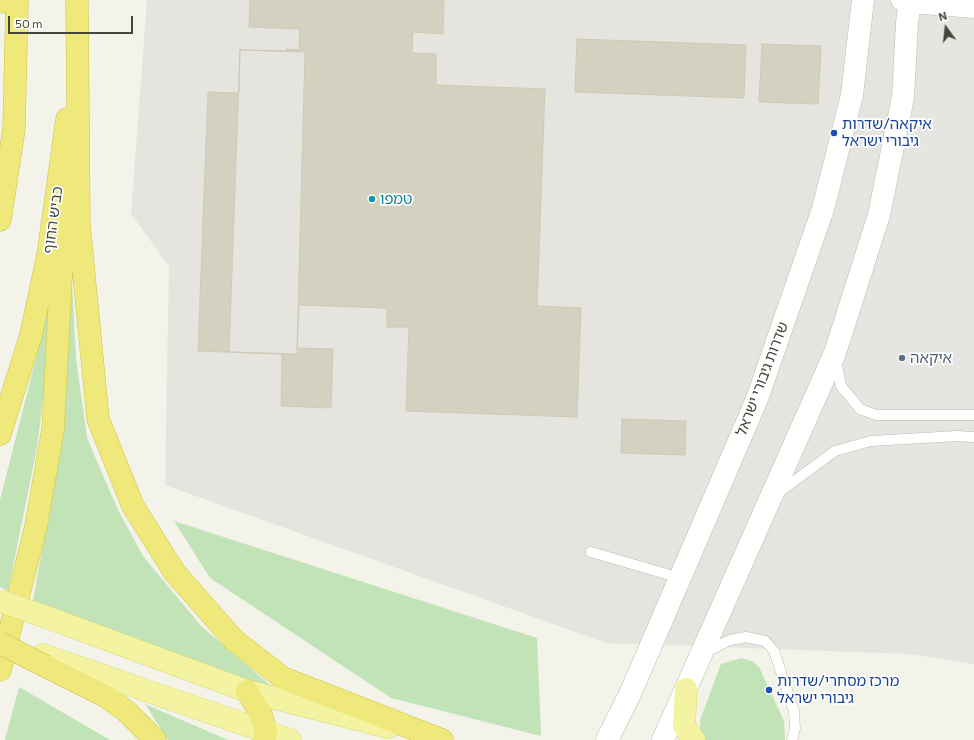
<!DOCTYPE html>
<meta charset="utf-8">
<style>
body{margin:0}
#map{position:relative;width:974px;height:740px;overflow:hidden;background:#f3f3ea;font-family:Commissioner,sans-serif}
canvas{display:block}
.north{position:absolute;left:926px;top:8px;width:40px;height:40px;-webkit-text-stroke:3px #fff;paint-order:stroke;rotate:345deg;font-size:11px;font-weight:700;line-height:16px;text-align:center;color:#464539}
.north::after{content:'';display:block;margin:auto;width:14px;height:18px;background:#464539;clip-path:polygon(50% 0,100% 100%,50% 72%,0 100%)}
.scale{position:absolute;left:8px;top:16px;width:125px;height:18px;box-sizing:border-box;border:2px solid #464539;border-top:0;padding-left:5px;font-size:12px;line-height:14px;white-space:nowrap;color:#464539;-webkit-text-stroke:3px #fff;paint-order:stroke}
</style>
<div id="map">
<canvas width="974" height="740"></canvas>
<div class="north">N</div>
<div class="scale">50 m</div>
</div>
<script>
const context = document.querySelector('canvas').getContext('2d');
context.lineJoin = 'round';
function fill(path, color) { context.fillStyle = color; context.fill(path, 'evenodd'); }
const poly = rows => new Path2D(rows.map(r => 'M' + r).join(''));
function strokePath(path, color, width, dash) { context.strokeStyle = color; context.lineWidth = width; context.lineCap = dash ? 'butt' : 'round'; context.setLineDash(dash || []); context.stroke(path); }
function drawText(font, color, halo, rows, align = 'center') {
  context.font = font + ' Commissioner,"Noto Sans Hebrew",sans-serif'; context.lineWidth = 3.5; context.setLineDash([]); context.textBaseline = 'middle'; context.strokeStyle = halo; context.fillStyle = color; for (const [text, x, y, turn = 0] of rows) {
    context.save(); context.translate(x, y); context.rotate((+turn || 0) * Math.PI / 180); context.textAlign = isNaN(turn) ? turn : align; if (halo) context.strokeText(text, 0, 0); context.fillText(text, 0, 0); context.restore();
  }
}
fill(poly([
 [147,0,974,0,974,664,909,654,606,643,165,485,169,266,131,214]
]), '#e6e4de');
fill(poly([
 [71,263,76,358,87,438,118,510,143,556,202,627,276,690,33,601,46,527],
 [48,311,45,384,37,448,8,591,0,587,0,500],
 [174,521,537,638,541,736,391,698,210,578],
 [741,658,752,661,759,667,784,721,785,740,704,740,701,736,700,720,721,664],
 [19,687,110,740,5,740],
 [145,704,228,740,168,740]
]), '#c2e3b7');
fill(poly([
 [930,34,974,34,974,654,770,623,774,501,885,215]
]), '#e5e5e1');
const building = poly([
 [250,0,444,0,443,34,413,32,412,53,436,54,436,85,545,89,537,306,581,308,577,417,406,411,409,327,387,327,387,308,299,305,297,348,333,349,331,408,281,406,282,354,198,351,208,92,239,93,240,50,286,51,286,49,299,50,300,29,249,27,250,0],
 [577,39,746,45,744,98,575,92,577,39],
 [762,44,821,46,818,104,759,102,762,44],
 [240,50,305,52,297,354,229,352,240,50],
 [622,419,686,421,685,455,621,453,622,419]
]);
fill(building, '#d3d1c0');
strokePath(building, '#cdcbb4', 1);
const service = poly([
 [836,360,841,386,860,409,876,415,974,415],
 [778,493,835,451,871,441,957,436,974,437],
 [591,552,680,578],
 [706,652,730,640,746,637,765,641,774,651,794,711,795,728,792,740]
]);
const minor = poly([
 [901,0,910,3,974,8]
]);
const tertiary = poly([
 [607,740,630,694,757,399,823,209,852,95,863,0],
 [663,740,835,353,879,215,903,97,907,23,910,0]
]);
const primary = poly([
 [60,622,247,691,388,727],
 [43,655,290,740],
 [686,689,684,726,694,740]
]);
const motorway = poly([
 [77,0,79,224,98,419,133,506,175,573,234,640,283,678,442,740],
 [0,2,1,0],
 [0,220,14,129,17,0],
 [0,434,31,335,48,255,67,119],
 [45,666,105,696,126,711,155,740],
 [0,670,36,526,53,429,65,200],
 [247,691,261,714,266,732,264,740]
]);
strokePath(service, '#bdbdad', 11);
strokePath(minor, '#bdbdad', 21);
strokePath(tertiary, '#bdbdad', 23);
strokePath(primary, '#d7d674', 23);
strokePath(motorway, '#ccc34a', 23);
strokePath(service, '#fff', 10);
strokePath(minor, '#fff', 20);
strokePath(tertiary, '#fff', 22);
strokePath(primary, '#f3f3a2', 22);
strokePath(motorway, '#eee97a', 22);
const primaryBridge = poly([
 [0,601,60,622]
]);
const motorwayBridge = poly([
 [0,643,45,666]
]);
strokePath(primaryBridge, '#d7d674', 23, []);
strokePath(motorwayBridge, '#ccc34a', 23, []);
strokePath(primaryBridge, '#f3f3a2', 22);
strokePath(motorwayBridge, '#eee97a', 22);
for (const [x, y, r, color] of [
 [834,133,4,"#1a4fb4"],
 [372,199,4,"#0f9aa8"],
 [902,358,4,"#5c6f8a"],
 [769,690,4,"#1a4fb4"]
]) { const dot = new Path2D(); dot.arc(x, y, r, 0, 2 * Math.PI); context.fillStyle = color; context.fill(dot); strokePath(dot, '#fff', 1.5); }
drawText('15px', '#164399', '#fff', [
 ["איקאה/שדרות",842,124],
 ["גיבורי ישראל",842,141],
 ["מרכז מסחרי/שדרות",777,681],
 ["גיבורי ישראל",777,698]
], 'left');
drawText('15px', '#0d838f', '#fff', [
 ["טמפו",380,199]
], 'left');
drawText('15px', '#464539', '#fff', [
 ["כביש החוף",53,220,-82],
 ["שדרות גיבורי ישראל",762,379,-69]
]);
drawText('15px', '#4e5e75', '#fff', [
 ["איקאה",910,358]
], 'left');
</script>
